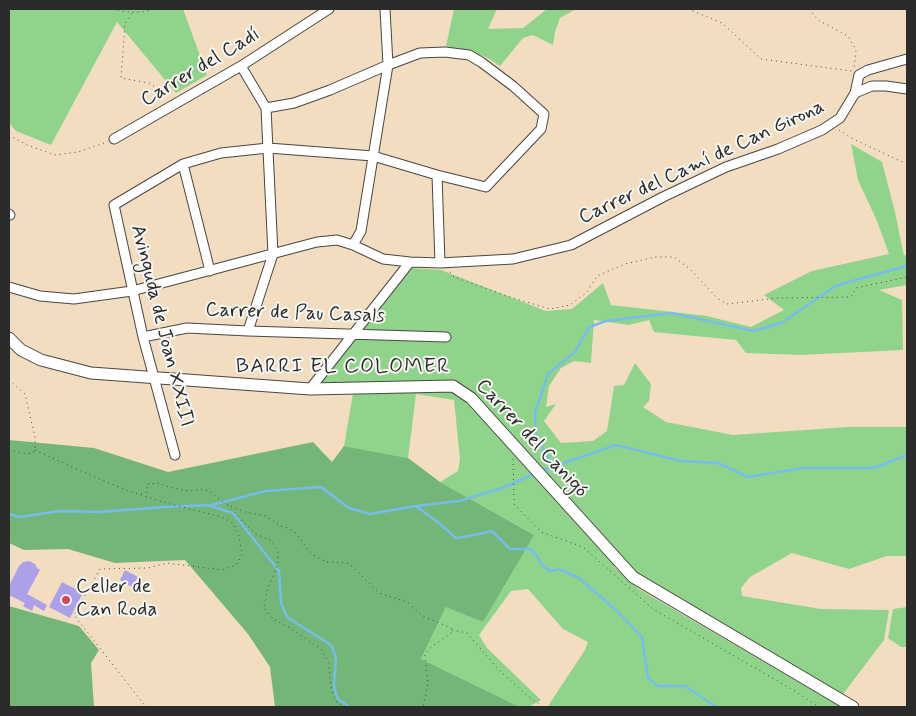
<!DOCTYPE html>
<meta charset="utf-8">
<style>
body{margin:0}
#map{position:relative;width:916px;height:716px;overflow:hidden;background:#f2ddc1;font-family:Mynerve,sans-serif}
canvas{display:block}
.frame{position:absolute;inset:0;border:10px solid #2b2b2b;pointer-events:none}
</style>
<div id="map">
<canvas width="916" height="716"></canvas>
<div class="frame"></div>
</div>
<script>
const context = document.querySelector('canvas').getContext('2d');
context.lineJoin = 'round';
function fill(path, color) { context.fillStyle = color; context.fill(path, 'evenodd'); }
const poly = rows => new Path2D(rows.map(r => 'M' + r).join(''));
function strokePath(path, color, width, dash) { context.strokeStyle = color; context.lineWidth = width; context.lineCap = dash ? 'butt' : 'round'; context.setLineDash(dash || []); context.stroke(path); }
function drawText(font, color, halo, rows, align = 'center') {
  context.font = font + ' Mynerve,sans-serif'; context.lineWidth = 4; context.setLineDash([]); context.textBaseline = 'middle'; context.strokeStyle = halo; context.fillStyle = color; for (const [text, x, y, turn = 0] of rows) {
    context.save(); context.translate(x, y); context.rotate((+turn || 0) * Math.PI / 180); context.textAlign = isNaN(turn) ? turn : align; if (halo) context.strokeText(text, 0, 0); context.fillText(text, 0, 0); context.restore();
  }
}
fill(poly([
 [9,9,183,9,207,75,176,93,117,22,51,145,16,131,9,123],
 [454,9,497,9,488,29,523,28,547,9,576,9,560,18,555,32,553,45,533,35,523,38,500,66,486,57,446,46],
 [851,144,882,162,895,212,904,256,907,253,907,285,879,290,902,300,903,350,801,355,746,353,736,340,654,332,649,320,629,325,594,320,591,363,574,361,561,368,549,386,546,407,556,404,544,421,561,443,593,441,607,431,614,386,624,385,635,363,651,384,649,401,643,407,666,422,733,435,848,427,907,427,907,556,887,556,849,569,792,553,750,577,741,588,742,596,821,609,889,610,884,640,843,694,641,576,613,566,639,589,841,707,550,707,548,706,585,650,588,642,563,629,528,589,511,591,479,635,487,648,541,700,529,707,520,707,421,659,446,607,534,535,440,482,458,471,460,459,454,400,416,394,408,458,344,446,355,382,320,384,412,268,441,270,546,311,572,309,603,283,611,305,707,316,751,327,784,310,764,295,812,271,889,254,877,221,858,180],
 [907,607,907,647,901,647,888,638,893,609]
]), '#90d48c');
fill(poly([
 [9,440,94,448,168,472,313,442,332,462,344,446,408,458,440,482,534,535,483,622,446,607,421,659,520,707,275,707,270,667,248,634,185,560,115,563,68,549,24,550,9,543],
 [9,606,79,626,99,650,91,663,94,707,9,707]
]), '#74b678');
strokePath(poly([
 [554,467,536,437,535,413,548,374,575,352,589,327,606,321,671,313,754,331,781,323,834,287,848,282,907,266],
 [541,471,616,445,681,461,718,463,748,477,803,468,874,468,907,455],
 [211,506,233,513,279,571,281,603,287,617,331,645,336,657,334,686,337,698,349,707],
 [417,507,439,523,456,538,470,536,492,531,510,549,530,549,537,556,542,565,550,571,559,569,579,578,616,610,642,637,648,678,658,686,685,686,716,707],
 [9,514,20,517,60,511,100,512,164,507,211,505,266,491,321,487,349,508,370,514,416,506,459,501,505,487,534,474]
]), '#76bced', 2.5);
fill(poly([
 [29,561,35,564,37,568,40,570,27,594,47,605,44,611,34,605,32,611,23,606,25,603,9,595,9,586,19,566,23,562],
 [125,570,138,577,132,587,120,580],
 [62,582,83,593,70,618,49,607]
]), '#aca0e8');
const minor = poly([
 [241,66,266,108,273,254,248,331],
 [855,93,859,75,868,70,907,59],
 [114,139,241,66,329,9],
 [183,164,210,271],
 [437,175,440,263],
 [9,214,10,215],
 [353,245,361,231,388,65,385,9],
 [9,287,40,296,74,299,132,291,317,242,337,240,353,245,383,259,410,262,440,263,513,259,571,245,663,197,726,167,778,149,822,130,840,118,855,93,872,86,886,86,907,89],
 [143,337,187,328,248,331,446,337],
 [310,389,410,262],
 [175,455,143,337,114,205,183,164,221,153,268,148,373,156,437,175,486,187,541,129,544,114,513,86,481,62,469,55,445,52,420,53,388,65,330,90,294,103,266,108]
]);
const tertiary = poly([
 [9,338,21,350,41,360,91,373,310,389,453,386,471,398,633,577,853,707]
]);
strokePath(minor, '#494642', 11);
strokePath(tertiary, '#494642', 13);
strokePath(poly([
 [113,9,127,12,142,12,154,9],
 [132,9,133,12,125,24,121,78,149,83,169,96],
 [688,9,722,23,761,59,852,71],
 [809,9,818,20,848,36,856,50,854,68],
 [839,130,855,140,907,164],
 [9,135,27,145,55,155,78,152,107,142],
 [450,272,454,277,510,297,550,309,570,305,587,292,597,276,625,264,655,257,674,257,690,269,717,298,727,304,778,298,851,297,856,288,907,277],
 [9,380,25,394,35,437,35,450],
 [9,450,27,454,35,451],
 [35,450,72,467,128,491,170,504,222,517,233,523,239,536,242,555,236,565,222,570,167,563,148,568,100,569,74,615,146,707],
 [513,459,514,504,541,532,583,547,653,609,793,690,819,707],
 [141,494,147,492,147,484,159,483,165,486,187,491,204,489,212,493,223,502,228,505,245,512,266,516,281,526,288,528,296,533,308,550,315,556,326,562,336,562,347,563,353,567,379,593,407,602,423,616,451,628,452,632,429,649,425,655,428,683,423,707],
 [228,505,243,522,256,534,270,540,278,551,278,564,267,591,264,608,273,619,290,628,321,649,329,663,330,679,332,691,337,703,347,707],
 [452,630,467,633,498,669,524,693,543,707]
]), '#494642', 1, [1, 4]);
strokePath(minor, '#fff', 9);
strokePath(tertiary, '#fff', 11);
for (const [x, y, r, color] of [
 [66,600,5,"#d1495b"]
]) { const dot = new Path2D(); dot.arc(x, y, r, 0, 2 * Math.PI); context.fillStyle = color; context.fill(dot); strokePath(dot, '#f6f6f2', 2); }
drawText('20px', '#2b2b2b', '#f6f6f2', [
 ["Carrer del Cadí",201,68,-31],
 ["Carrer del Camí de Can Girona",702,163,-25],
 ["Carrer de Pau Casals",295,314,2],
 ["Avinguda de Joan XXIII",161,326,76],
 ["Carrer del Canigó",531,439,47]
]);
drawText('20px', '#2b2b2b', '#f6f6f2', [
 ["Celler de",76,588],
 ["Can Roda",76,611]
], 'left');
context.letterSpacing = '1px';
drawText('21px', '#2b2b2b', '#f6f6f2', [
 ["BARRI EL COLOMER",343,368]
]);
context.letterSpacing = '0px';
</script>
